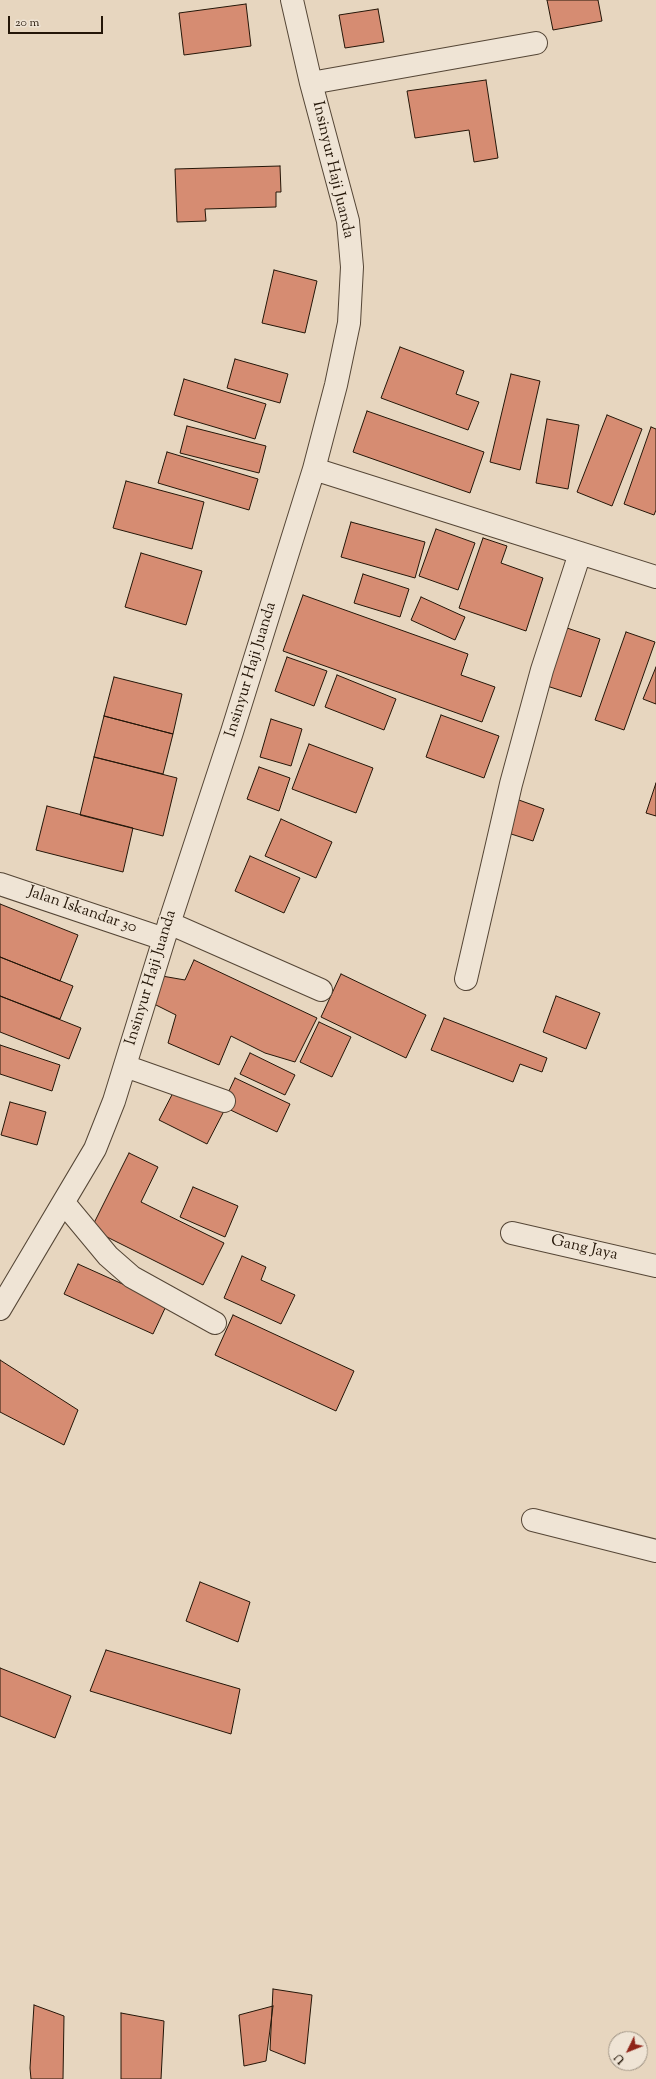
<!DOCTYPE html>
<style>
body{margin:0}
#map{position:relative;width:656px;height:2079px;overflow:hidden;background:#e7d6bf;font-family:"Sorts Mill Goudy",serif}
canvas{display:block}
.north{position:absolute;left:608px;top:2031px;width:40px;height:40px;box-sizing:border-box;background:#efe4d5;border:1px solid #9e9283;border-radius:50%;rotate:227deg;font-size:11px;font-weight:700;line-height:16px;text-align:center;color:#241608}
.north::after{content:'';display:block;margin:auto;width:14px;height:18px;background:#8f2418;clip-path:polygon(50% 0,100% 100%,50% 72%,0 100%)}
.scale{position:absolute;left:8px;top:16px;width:95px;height:18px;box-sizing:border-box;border:2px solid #241608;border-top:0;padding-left:5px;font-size:12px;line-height:14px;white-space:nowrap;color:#241608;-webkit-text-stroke:3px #efe4d5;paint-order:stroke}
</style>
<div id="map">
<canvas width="656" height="2079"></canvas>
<div class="north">U</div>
<div class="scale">20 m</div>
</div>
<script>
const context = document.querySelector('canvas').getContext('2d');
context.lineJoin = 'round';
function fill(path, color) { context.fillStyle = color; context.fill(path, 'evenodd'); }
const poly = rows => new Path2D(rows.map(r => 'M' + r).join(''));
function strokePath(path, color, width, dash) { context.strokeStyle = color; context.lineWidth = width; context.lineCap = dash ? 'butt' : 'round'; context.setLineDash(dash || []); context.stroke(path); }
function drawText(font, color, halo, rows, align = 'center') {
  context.font = font + ' "Sorts Mill Goudy",serif'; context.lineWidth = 3; context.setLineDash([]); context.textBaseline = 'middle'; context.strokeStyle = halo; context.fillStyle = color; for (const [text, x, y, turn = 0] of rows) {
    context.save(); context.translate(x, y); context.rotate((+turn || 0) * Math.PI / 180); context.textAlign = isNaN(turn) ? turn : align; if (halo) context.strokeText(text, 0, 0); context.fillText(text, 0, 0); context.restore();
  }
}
const building = poly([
 [547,0,598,0,602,21,553,30,547,0],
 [246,4,251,46,184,55,179,13,246,4],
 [378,9,384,42,345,48,339,15,378,9],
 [486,80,498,158,474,162,469,130,415,138,407,91,486,80],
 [280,166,281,192,276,192,276,207,205,209,206,221,177,222,175,169,280,166],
 [274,270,317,281,305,333,262,323,274,270],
 [400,347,464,371,456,394,479,402,468,430,381,398,400,347],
 [235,359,288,374,280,403,227,388,235,359],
 [511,374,540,381,520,470,490,462,511,374],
 [184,379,266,404,255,439,174,415,184,379],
 [367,411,484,452,470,493,353,452,367,411],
 [607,415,642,429,612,506,577,492,607,415],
 [547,419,579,425,568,489,536,483,547,419],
 [187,426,266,446,259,473,180,453,187,426],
 [651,427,656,429,656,510,654,515,624,504,651,427],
 [167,452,258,479,249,510,158,483,167,452],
 [126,481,204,502,192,549,113,528,126,481],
 [351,522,425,542,415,578,341,557,351,522],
 [436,529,475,543,458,590,419,576,436,529],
 [483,538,507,546,501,563,543,578,526,631,459,608,483,538],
 [141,553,202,571,186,625,125,607,141,553],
 [363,574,409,589,400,617,354,603,363,574],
 [303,595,468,654,461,675,495,687,482,722,283,651,303,595],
 [421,597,465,617,455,640,411,620,421,597],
 [567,628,600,639,581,697,547,686,567,628],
 [626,632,655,642,624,730,595,720,626,632],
 [287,657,327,671,314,706,275,691,287,657],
 [656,667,656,704,643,699,656,667],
 [337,675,396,699,384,730,325,707,337,675],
 [114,677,182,694,173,734,104,716,114,677],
 [441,715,499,736,484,778,426,757,441,715],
 [104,716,173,734,163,774,94,757,104,716],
 [271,719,302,729,291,766,260,757,271,719],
 [309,744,373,768,356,813,292,789,309,744],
 [94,757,177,778,163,836,80,815,94,757],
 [259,767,290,778,279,811,247,799,259,767],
 [656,783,656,816,646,813,656,783],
 [516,799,544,809,533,841,505,832,516,799],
 [47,806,133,828,123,872,36,850,47,806],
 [281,819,332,842,316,878,265,856,281,819],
 [250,856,300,878,284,913,235,891,250,856],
 [0,904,78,935,60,981,0,957,0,904],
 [0,957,73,986,60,1019,0,996,0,957],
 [194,960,317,1018,295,1062,265,1053,231,1036,219,1065,168,1043,176,1015,154,1004,162,976,185,980,194,960],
 [341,974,426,1015,406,1058,321,1017,341,974],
 [0,996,81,1028,69,1059,0,1032,0,996],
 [556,996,600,1013,586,1049,543,1032,556,996],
 [444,1018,547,1058,542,1072,520,1064,513,1082,431,1050,444,1018],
 [319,1022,351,1037,332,1077,300,1062,319,1022],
 [0,1045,60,1065,52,1091,0,1074,0,1045],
 [250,1053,295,1075,285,1095,240,1074,250,1053],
 [235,1078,290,1104,277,1132,222,1106,235,1078],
 [176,1087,224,1111,207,1144,159,1120,176,1087],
 [10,1102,46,1112,37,1145,1,1135,10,1102],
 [129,1153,158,1167,141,1202,224,1243,203,1285,91,1229,129,1153],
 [193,1187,238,1206,225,1237,180,1217,193,1187],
 [242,1256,266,1267,261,1280,295,1295,281,1324,224,1298,242,1256],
 [78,1264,167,1304,153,1334,64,1294,78,1264],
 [233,1315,354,1371,336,1411,215,1355,233,1315],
 [0,1360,78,1410,64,1445,0,1412,0,1360],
 [200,1582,250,1602,238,1642,186,1621,200,1582],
 [106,1650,240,1689,231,1734,90,1691,106,1650],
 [0,1668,71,1696,55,1738,0,1716,0,1668],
 [273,1989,312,1995,305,2064,270,2050,273,1989],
 [34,2005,64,2016,63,2079,31,2079,30,2068,34,2005],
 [273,2006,266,2061,244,2066,239,2015,273,2006],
 [121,2013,164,2021,161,2079,121,2079,121,2013]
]);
fill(building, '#d68c72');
strokePath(building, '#241608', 1);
const minor = poly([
 [311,83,536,43],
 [314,469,656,577],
 [0,884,164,939],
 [169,923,321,990],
 [466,979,511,784,542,670,580,553],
 [125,1066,224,1101],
 [64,1203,108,1256,132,1277,215,1323],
 [512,1233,656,1266],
 [0,1309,95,1149,114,1101,164,939,232,732,314,469,336,385,349,323,352,267,348,221,311,83,292,0],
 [533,1520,656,1551]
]);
strokePath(minor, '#554636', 24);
strokePath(minor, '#efe4d5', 22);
drawText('16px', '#241608', '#efe4d5', [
 ["Insinyur Haji Juanda",332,170,77],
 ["Insinyur Haji Juanda",252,670,-73],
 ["Jalan Iskandar 30",82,911,19],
 ["Insinyur Haji Juanda",152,978,-73],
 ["Gang Jaya",584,1249,13]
]);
</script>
